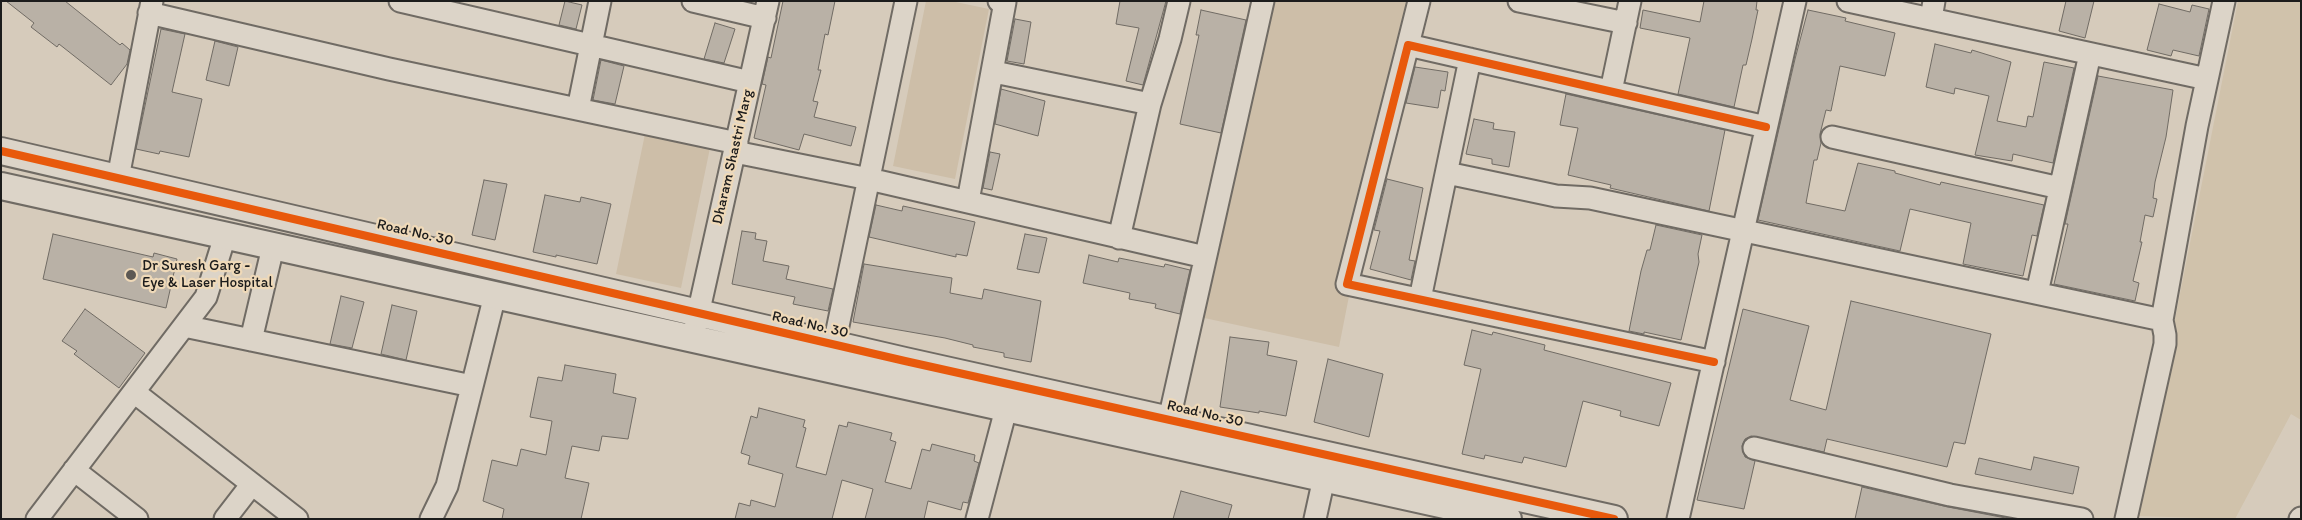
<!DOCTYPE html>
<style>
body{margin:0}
#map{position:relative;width:2302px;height:520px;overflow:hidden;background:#d6cbbb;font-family:Itim,sans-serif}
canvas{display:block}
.frame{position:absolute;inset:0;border:2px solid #1c1c1c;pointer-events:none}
</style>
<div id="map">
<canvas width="2302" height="520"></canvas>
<div class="frame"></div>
</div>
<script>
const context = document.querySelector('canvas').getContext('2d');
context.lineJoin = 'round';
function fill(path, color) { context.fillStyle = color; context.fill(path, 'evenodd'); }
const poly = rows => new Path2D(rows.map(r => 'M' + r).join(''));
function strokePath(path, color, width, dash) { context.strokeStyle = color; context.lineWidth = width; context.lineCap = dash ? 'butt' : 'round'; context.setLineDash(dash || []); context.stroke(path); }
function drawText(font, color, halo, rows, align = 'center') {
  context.font = font + ' Itim,sans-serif'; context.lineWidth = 4.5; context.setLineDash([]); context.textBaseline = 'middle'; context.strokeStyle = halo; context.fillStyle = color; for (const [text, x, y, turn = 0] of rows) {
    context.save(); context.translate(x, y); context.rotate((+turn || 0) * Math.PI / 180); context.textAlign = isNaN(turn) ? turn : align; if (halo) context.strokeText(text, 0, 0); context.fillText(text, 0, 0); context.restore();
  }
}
fill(poly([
 [2238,1,2301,1,2301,420,2291,414,2235,519,2136,516]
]), '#d0c2ab');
fill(poly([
 [926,1,951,1,989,9,955,179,893,166],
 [1258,1,1407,1,1339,347,1195,316],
 [645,134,710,148,681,288,616,274]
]), '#cdbea8');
const building = poly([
 [6,1,65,1,120,45,122,43,130,50,127,64,111,85,59,44,57,47,31,27,34,23,6,1],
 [565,1,582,5,576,29,559,25,565,1],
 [783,1,835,1,828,35,825,34,818,70,821,70,813,101,818,102,814,117,856,127,851,146,804,134,799,150,754,138,766,85,762,84,768,57,771,58,783,1],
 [1120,1,1166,1,1143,85,1126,81,1139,28,1116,24,1120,1],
 [1704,1,1757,1,1756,10,1758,10,1752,39,1746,65,1743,65,1734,107,1678,94,1690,38,1640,28,1643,10,1700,22,1704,1],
 [2066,1,2094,1,2085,38,2059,31,2066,1],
 [2159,4,2190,12,2192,5,2209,9,2199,56,2173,50,2171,56,2147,50,2159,4],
 [1201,10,1246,20,1221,133,1180,124,1199,35,1196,35,1201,10],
 [1808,10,1846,18,1845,21,1895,33,1885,76,1840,66,1831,111,1826,110,1820,134,1821,143,1817,160,1814,160,1806,203,1845,211,1858,163,1895,171,1895,173,1940,185,1941,182,2044,205,2037,236,2032,235,2023,276,1963,264,1971,223,1910,209,1900,251,1758,220,1795,59,1808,10],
 [1015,19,1031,22,1024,64,1007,61,1015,19],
 [715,23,735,29,724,63,704,59,715,23],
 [161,29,185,34,172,92,202,99,189,157,160,151,159,154,136,149,161,29],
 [215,41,238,47,229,86,206,80,215,41],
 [1935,44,1971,53,1972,50,2011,62,1997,121,2026,127,2028,116,2033,117,2044,62,2074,68,2053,163,2013,154,2012,161,1975,155,1989,96,1955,88,1954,94,1926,87,1935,44],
 [601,60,624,66,615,104,593,100,601,60],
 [1415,67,1448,72,1445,91,1441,90,1438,108,1406,103,1415,67],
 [2098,76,2173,90,2166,137,2155,182,2153,198,2157,199,2153,217,2145,215,2140,242,2142,242,2133,281,2139,283,2135,301,2054,284,2068,224,2065,224,2098,76],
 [1001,89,1045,101,1038,136,995,124,1001,89],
 [1566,94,1725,130,1709,211,1610,188,1611,185,1568,175,1578,128,1560,125,1566,94],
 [1474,119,1494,123,1493,129,1515,132,1509,167,1492,164,1492,159,1466,154,1474,119],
 [990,152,1000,154,992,190,983,188,990,152],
 [1387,179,1423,188,1409,260,1415,261,1411,280,1370,269,1380,231,1374,230,1387,179],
 [484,180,507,184,495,240,472,235,484,180],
 [545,195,580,202,581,197,611,204,597,264,556,255,556,257,533,252,545,195],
 [876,205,902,211,903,206,975,222,967,256,956,254,956,257,869,237,876,205],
 [1656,225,1702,235,1698,254,1699,262,1681,340,1644,332,1644,334,1629,331,1641,271,1647,250,1650,250,1656,225],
 [742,231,756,233,755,239,767,241,763,261,789,266,786,279,833,289,828,311,793,304,795,297,732,284,742,231],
 [53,234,153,257,154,253,177,259,166,308,43,279,53,234],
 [1025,234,1047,238,1039,273,1017,269,1025,234],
 [1089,255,1118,262,1119,258,1164,267,1165,264,1190,270,1180,314,1155,308,1156,304,1129,299,1130,293,1083,283,1089,255],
 [864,264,952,278,950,293,982,299,984,289,1041,301,1031,362,1004,357,1004,353,973,347,973,345,945,338,853,322,864,264],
 [341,296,364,302,352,348,330,344,341,296],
 [1851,301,1991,334,1965,444,1954,442,1947,467,1827,439,1824,452,1751,436,1745,439,1742,446,1745,457,1755,461,1744,509,1697,500,1743,309,1809,326,1790,400,1826,410,1851,301],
 [392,305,417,311,406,360,381,354,392,305],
 [85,309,145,353,119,388,74,354,77,351,62,341,85,309],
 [1472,330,1492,335,1493,332,1545,345,1544,350,1671,383,1659,426,1620,416,1621,411,1583,401,1566,467,1524,457,1522,463,1485,455,1484,459,1462,454,1481,369,1464,365,1472,330],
 [1230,337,1269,342,1267,355,1297,361,1286,416,1259,411,1259,413,1220,407,1230,337],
 [1328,359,1383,374,1369,437,1314,422,1328,359],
 [565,365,616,374,613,393,636,398,628,439,602,436,599,451,572,446,565,478,589,483,581,519,502,519,504,509,483,501,492,460,517,466,521,449,546,455,552,421,530,417,538,377,562,381,565,365],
 [759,408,805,420,803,427,806,428,796,467,826,475,839,425,847,427,848,422,892,433,890,440,896,442,885,482,911,489,922,449,930,451,932,444,975,455,974,461,979,463,968,503,963,502,961,510,928,501,924,519,865,519,873,489,842,480,832,519,735,519,739,503,750,506,751,500,775,507,783,474,748,464,750,456,741,453,751,416,757,418,759,408],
 [2034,457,2079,467,2073,494,1975,474,1979,458,2031,470,2034,457],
 [1862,487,1948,507,2011,519,1855,519,1862,487],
 [1181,491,1232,505,1228,519,1173,519,1181,491]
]);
fill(building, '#b9b1a6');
strokePath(building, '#706b64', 1);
const minor = poly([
 [400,1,750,82],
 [693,1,765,18],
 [1519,1,1626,23],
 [1848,1,2207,79],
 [149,13,389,69,737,143],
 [1931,19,1934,1],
 [1408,45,1419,1],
 [994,72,1150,104],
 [1611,91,1630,1],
 [578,109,600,1],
 [1832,137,2060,188],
 [735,152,869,179,1205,257],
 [1447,173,1556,196,1590,198,2162,320],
 [118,178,152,1],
 [968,201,1005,2,999,1],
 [1119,238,1150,104,1170,39,1179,1],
 [2037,293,2090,54],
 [1420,299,1470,59],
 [184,326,472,386],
 [695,328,768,1],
 [251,340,273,247],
 [834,345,906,1],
 [1714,362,1347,284,1408,45,1766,127],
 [134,392,297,519],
 [1169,420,1263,1],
 [1754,448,1950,495,2082,519],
 [74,470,137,519],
 [37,519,206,297,225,236],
 [225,519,252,484],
 [431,519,447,486,495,295],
 [977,519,1006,409],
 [1315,519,1324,478],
 [1678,519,1795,1],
 [2126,519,2165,344,2165,335,2162,320,2197,126,2224,1],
 [2300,519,2301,518]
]);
const tertiary = poly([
 [1,151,905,361,1614,519],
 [1,186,1508,519]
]);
strokePath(minor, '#706b64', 25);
strokePath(tertiary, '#706b64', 30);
strokePath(minor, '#dcd4c8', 21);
strokePath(tertiary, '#dcd4c8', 26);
strokePath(poly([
 [1,151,905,361,1614,519],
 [1714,362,1347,284,1408,45,1766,127]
]), '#e8590c', 8);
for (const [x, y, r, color] of [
 [131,275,6,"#5d5954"]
]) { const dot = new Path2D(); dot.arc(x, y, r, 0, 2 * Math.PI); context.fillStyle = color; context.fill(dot); strokePath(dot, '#efd9b8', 2); }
drawText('15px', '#1c1c1c', '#efd9b8', [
 ["Dharam Shastri Marg",733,157,-77],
 ["Road No. 30",415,233,13],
 ["Road No. 30",810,325,13],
 ["Road No. 30",1205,414,13]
]);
drawText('15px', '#1c1c1c', '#efd9b8', [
 ["Dr Suresh Garg -",142,266],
 ["Eye & Laser Hospital",142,283]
], 'left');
</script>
